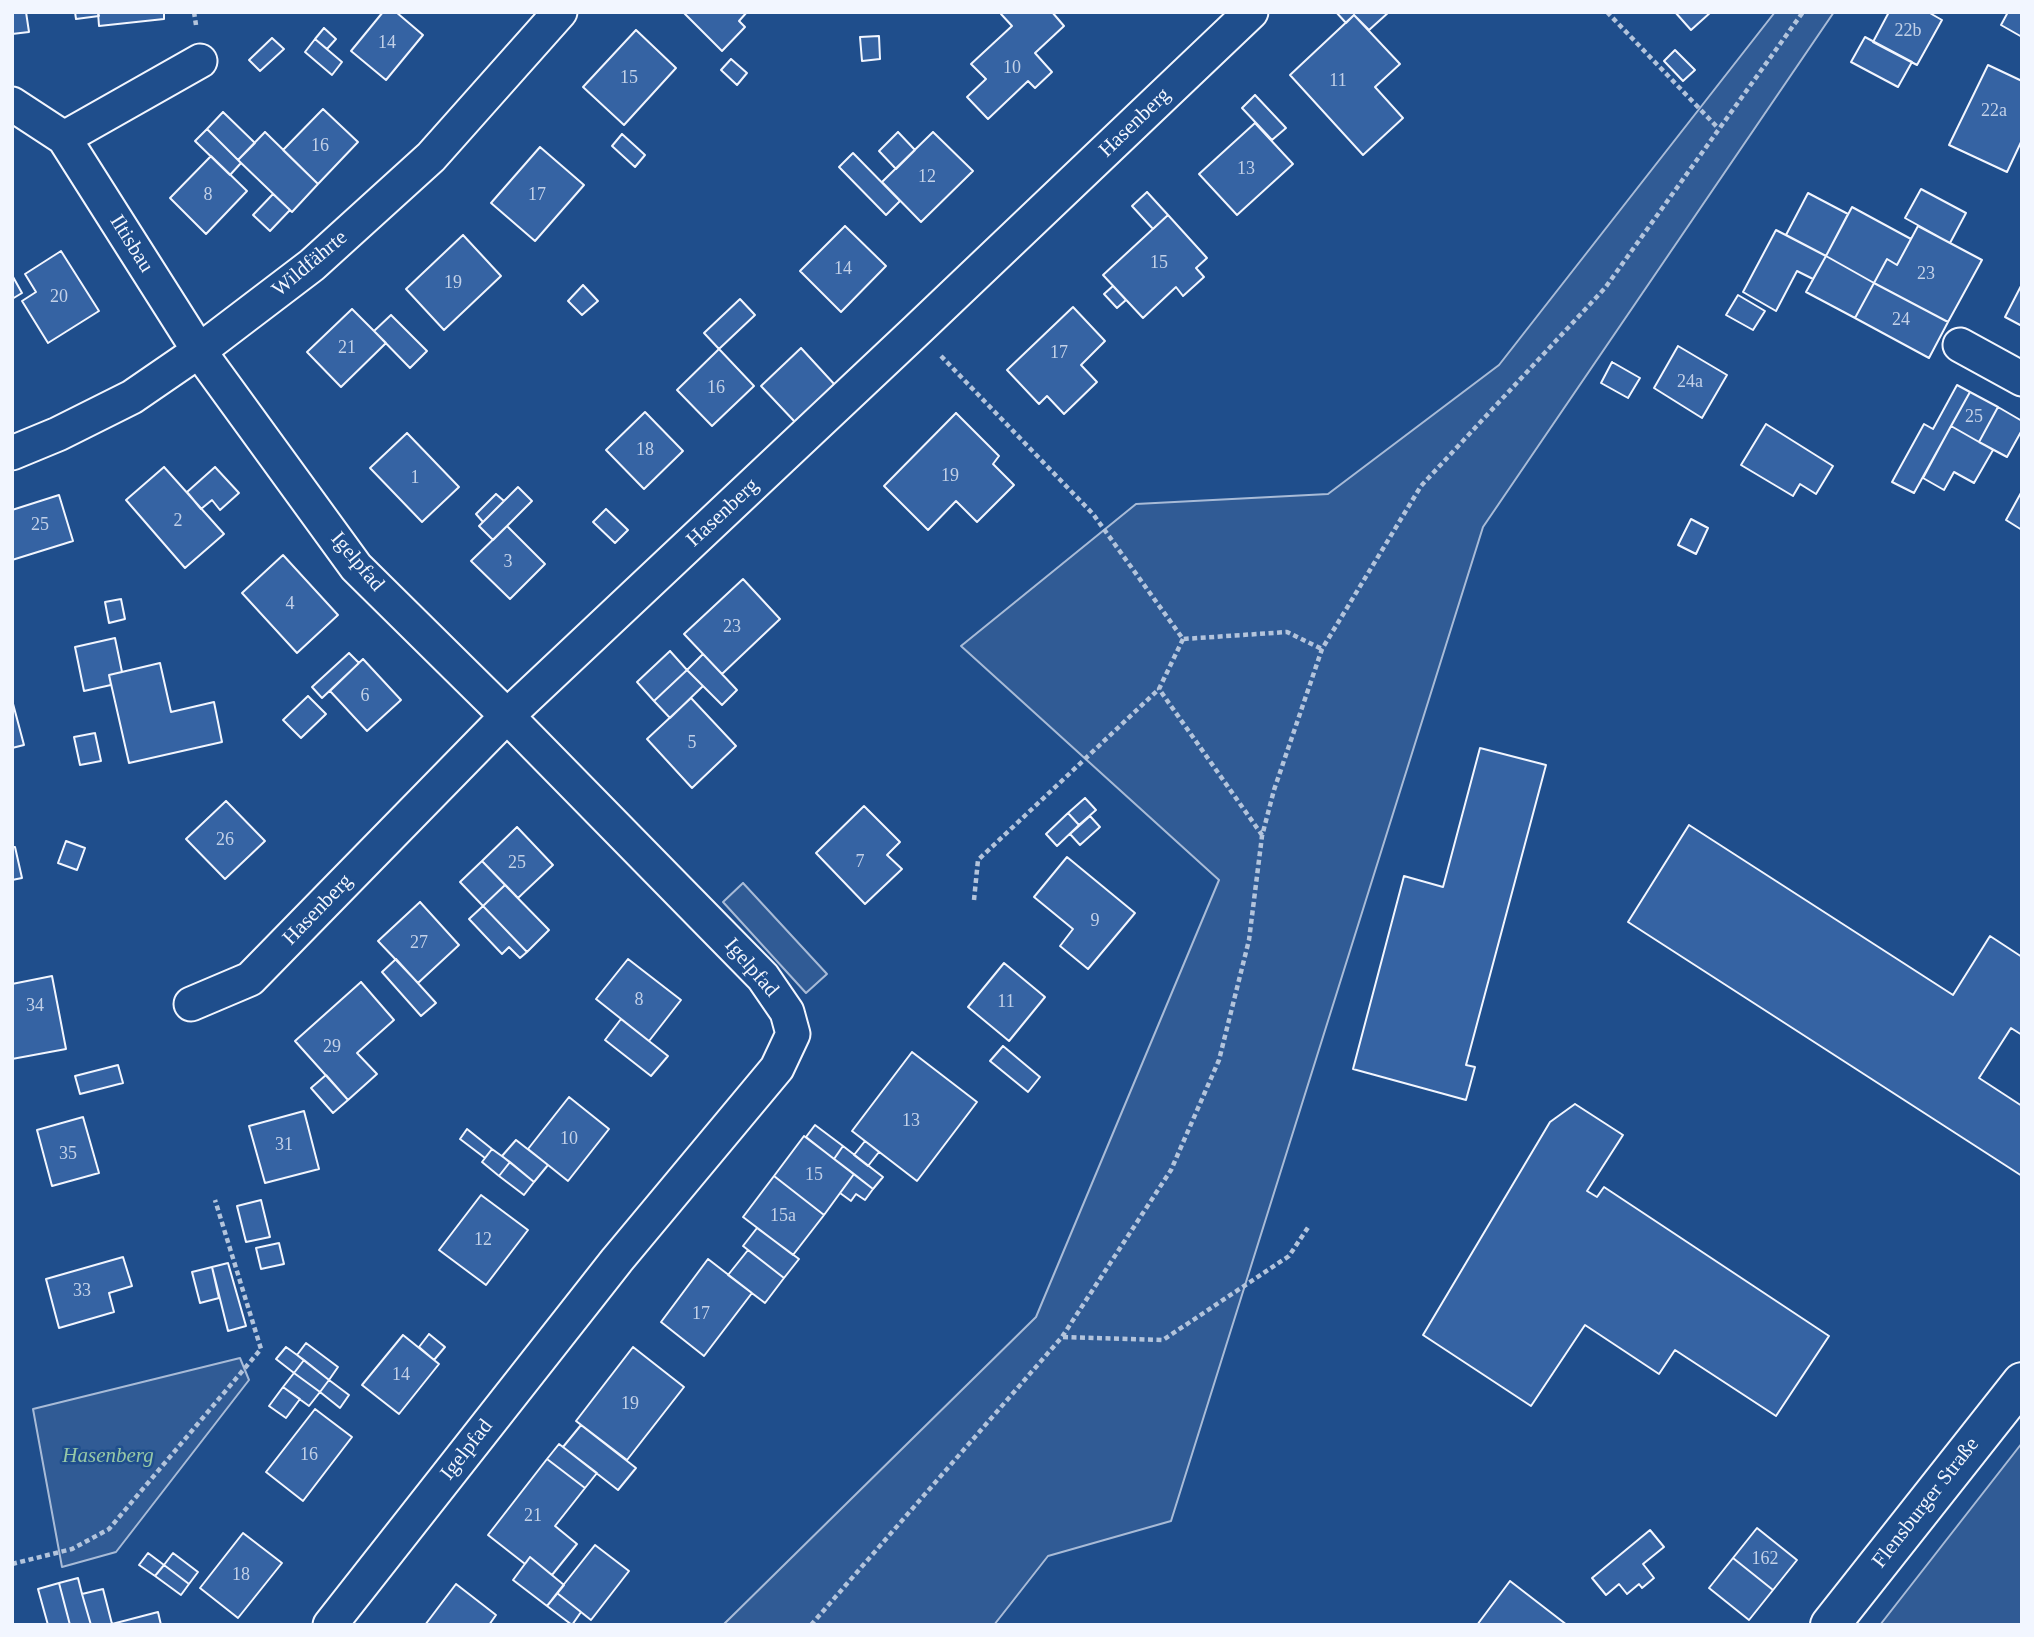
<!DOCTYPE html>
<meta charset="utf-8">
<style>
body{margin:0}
#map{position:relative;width:2034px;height:1637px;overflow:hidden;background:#1f4e8c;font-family:Georgia,serif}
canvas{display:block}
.frame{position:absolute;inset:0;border:14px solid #f2f6ff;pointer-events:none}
</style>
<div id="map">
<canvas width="2034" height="1637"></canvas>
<div class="frame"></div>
</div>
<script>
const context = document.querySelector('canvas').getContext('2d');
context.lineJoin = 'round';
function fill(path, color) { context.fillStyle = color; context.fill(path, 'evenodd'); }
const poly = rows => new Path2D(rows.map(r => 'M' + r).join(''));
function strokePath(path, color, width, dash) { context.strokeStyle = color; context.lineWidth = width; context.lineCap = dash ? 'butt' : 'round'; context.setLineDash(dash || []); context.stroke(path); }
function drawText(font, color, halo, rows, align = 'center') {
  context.font = font + ' Georgia,serif'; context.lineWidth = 5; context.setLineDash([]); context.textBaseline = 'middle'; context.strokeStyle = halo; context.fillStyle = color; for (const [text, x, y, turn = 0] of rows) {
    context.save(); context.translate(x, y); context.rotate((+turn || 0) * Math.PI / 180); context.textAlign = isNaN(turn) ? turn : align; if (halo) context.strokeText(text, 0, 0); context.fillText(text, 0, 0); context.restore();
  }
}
const built = poly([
 [1775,12,1834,12,1483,527,1171,1521,1048,1556,994,1625,723,1625,1036,1317,1219,880,961,646,1136,504,1328,494,1499,365,1775,12],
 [743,883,827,974,806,993,723,902,743,883],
 [240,1358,249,1380,116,1552,62,1567,33,1409,240,1358],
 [2022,1443,2022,1625,1880,1625,2022,1443]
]);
fill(built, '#305b95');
strokePath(built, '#a8bbd7', 2);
const building = poly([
 [12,12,26,12,29,32,12,34,12,12],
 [75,12,98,12,99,16,76,19,75,12],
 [98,12,164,12,164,19,99,26,98,12],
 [383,12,396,12,423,35,386,80,351,51,383,12],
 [683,12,747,12,739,21,745,27,722,51,683,12],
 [1003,12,1052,12,1064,26,1035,53,1052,72,1035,88,1028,81,988,119,967,97,986,79,971,64,1012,26,1001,14,1003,12],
 [1336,12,1389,12,1369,30,1354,15,1346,23,1336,12],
 [1675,12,1711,12,1691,30,1675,12],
 [1889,12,1928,12,1942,20,1917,65,1873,42,1889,12],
 [2008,12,2022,12,2022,37,2001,25,2008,12],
 [1354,15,1400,64,1375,87,1403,118,1363,155,1290,75,1354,15],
 [324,28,336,39,327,49,315,39,324,28],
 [636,30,676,68,624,125,583,87,636,30],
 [879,36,880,59,862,61,860,37,879,36],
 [1865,37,1912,62,1898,87,1851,62,1865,37],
 [272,38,284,49,260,71,249,60,272,38],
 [315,39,342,62,332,75,305,52,315,39],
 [1675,50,1695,70,1683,81,1664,61,1675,50],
 [731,59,747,73,737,85,721,70,731,59],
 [1988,65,2022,81,2022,140,2007,172,1949,145,1988,65],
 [1255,95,1286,128,1272,140,1242,108,1255,95],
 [323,109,358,142,318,184,283,150,323,109],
 [223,112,255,143,238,160,207,129,223,112],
 [1255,123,1293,164,1237,215,1199,174,1255,123],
 [207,129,241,163,230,175,195,141,207,129],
 [265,132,318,184,292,212,238,160,265,132],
 [898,132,915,150,896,169,879,151,898,132],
 [933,132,973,171,921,222,882,182,933,132],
 [622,134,645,155,635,167,612,146,622,134],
 [540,147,584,185,535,241,491,203,540,147],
 [853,153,900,201,886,215,839,167,853,153],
 [211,156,247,191,206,234,170,198,211,156],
 [1921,189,1966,213,1950,243,1905,218,1921,189],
 [1147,192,1168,215,1153,229,1132,206,1147,192],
 [1808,193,1848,214,1826,256,1786,235,1808,193],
 [273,194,290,210,270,231,253,215,273,194],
 [1852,207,1911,239,1897,265,1887,259,1874,283,1826,256,1852,207],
 [1168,215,1207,258,1196,268,1204,277,1183,296,1176,287,1143,318,1103,275,1168,215],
 [845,226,886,266,841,312,800,271,845,226],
 [1918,226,1982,260,1948,322,1874,283,1887,259,1897,265,1918,226],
 [1776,230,1826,256,1813,279,1797,271,1776,311,1743,292,1776,230],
 [463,235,501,276,444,330,406,289,463,235],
 [61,251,99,311,48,343,22,301,36,292,25,274,61,251],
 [1826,256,1874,283,1855,318,1806,292,1826,256],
 [12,275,22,293,12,299,12,275],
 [1874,283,1948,322,1929,358,1855,318,1874,283],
 [2022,284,2022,326,2005,317,2022,284],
 [583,285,598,301,582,315,568,301,583,285],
 [1113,286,1126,300,1117,308,1104,294,1113,286],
 [1738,295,1765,311,1753,330,1726,315,1738,295],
 [740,299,755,315,719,349,704,333,740,299],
 [1073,307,1105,341,1081,365,1097,382,1064,414,1047,396,1039,404,1007,370,1073,307],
 [352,309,386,343,341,387,307,352,352,309],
 [391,315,427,351,410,368,374,331,391,315],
 [1678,346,1727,375,1702,418,1654,388,1678,346],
 [801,348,835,385,795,422,761,386,801,348],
 [719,349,754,386,712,426,677,390,719,349],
 [1612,362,1640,378,1628,398,1601,383,1612,362],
 [1957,385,1970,392,1914,493,1892,482,1924,424,1933,429,1957,385],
 [1970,392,1998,407,1979,442,1951,426,1970,392],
 [1998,407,2022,421,2022,430,2007,457,1979,442,1998,407],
 [645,412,683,451,644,489,606,450,645,412],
 [956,413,999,456,993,464,1014,485,977,522,956,501,928,530,884,486,956,413],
 [1766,424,1833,466,1816,494,1800,484,1793,496,1741,465,1766,424],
 [1951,426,1993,450,1974,483,1954,472,1944,490,1923,478,1951,426],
 [407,433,459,487,422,522,370,468,407,433],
 [164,467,224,534,185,568,126,500,164,467],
 [215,467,239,493,220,510,212,500,201,509,187,492,215,467],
 [518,487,532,501,493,540,479,526,518,487],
 [2022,491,2022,530,2006,520,2022,491],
 [496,494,504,501,483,522,476,514,496,494],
 [59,495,73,541,12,560,12,510,59,495],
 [606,509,628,530,615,543,593,522,606,509],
 [1691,519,1708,528,1696,554,1678,545,1691,519],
 [507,526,545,564,510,599,471,561,507,526],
 [283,555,338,615,297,653,242,593,283,555],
 [743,579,780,619,722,674,684,634,743,579],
 [121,599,125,619,109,623,105,602,121,599],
 [115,638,122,672,109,675,111,685,84,691,75,647,115,638],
 [670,651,687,670,654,701,637,682,670,651],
 [349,653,359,663,322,698,312,687,349,653],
 [703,654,737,690,722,705,687,670,703,654],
 [363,659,401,700,367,731,330,691,363,659],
 [160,663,171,712,214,702,222,742,129,763,109,675,160,663],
 [687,670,703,686,670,718,654,701,687,670],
 [308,696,326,714,301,738,283,720,308,696],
 [691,698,736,746,692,788,647,739,691,698],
 [12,700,24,745,12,748,12,700],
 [95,733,101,761,80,765,74,737,95,733],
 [1480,748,1546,765,1466,1065,1475,1067,1466,1100,1353,1069,1404,876,1443,887,1480,748],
 [1085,798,1096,810,1079,825,1068,813,1085,798],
 [226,801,265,841,225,879,186,839,226,801],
 [864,806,900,842,887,855,902,869,865,904,816,853,864,806],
 [1068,813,1079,825,1057,846,1046,834,1068,813],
 [1090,816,1100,827,1080,845,1070,834,1090,816],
 [1689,825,1953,995,1990,936,2022,957,2022,1035,2011,1028,1979,1078,2022,1106,2022,1176,1628,922,1689,825],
 [517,827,553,865,518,898,482,861,517,827],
 [66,841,85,848,77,870,58,863,66,841],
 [12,847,15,847,22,878,12,880,12,847],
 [1067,857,1135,913,1088,969,1060,946,1073,929,1034,897,1067,857],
 [482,861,505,885,483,906,460,882,482,861],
 [505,885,549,930,527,952,483,906,505,885],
 [420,902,459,945,418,983,378,941,420,902],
 [483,906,527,952,520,958,509,947,502,954,469,919,483,906],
 [396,959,436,1003,421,1016,382,972,396,959],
 [628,959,681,1000,649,1041,596,999,628,959],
 [1004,963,1045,997,1009,1041,968,1007,1004,963],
 [52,976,66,1049,12,1059,12,984,52,976],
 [361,982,394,1020,357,1053,377,1074,348,1100,295,1041,361,982],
 [621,1019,668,1056,651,1076,605,1040,621,1019],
 [1003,1046,1040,1077,1028,1092,990,1061,1003,1046],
 [912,1052,977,1102,917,1181,852,1131,912,1052],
 [118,1065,123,1083,80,1094,75,1076,118,1065],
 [326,1075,348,1100,333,1113,311,1088,326,1075],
 [569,1097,609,1129,568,1181,528,1149,569,1097],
 [1575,1104,1623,1135,1587,1191,1597,1197,1604,1187,1829,1336,1776,1416,1675,1350,1659,1374,1585,1325,1531,1406,1423,1335,1550,1122,1575,1104],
 [304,1111,319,1169,265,1183,249,1126,304,1111],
 [83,1117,99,1173,52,1186,37,1130,83,1117],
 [815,1125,843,1146,834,1159,806,1137,815,1125],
 [467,1129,492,1149,485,1158,460,1139,467,1129],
 [804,1136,854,1174,824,1215,774,1176,804,1136],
 [516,1140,548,1165,534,1182,502,1156,516,1140],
 [865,1141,879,1152,868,1166,854,1155,865,1141],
 [843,1146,883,1177,873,1189,834,1159,843,1146],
 [492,1149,510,1162,499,1176,482,1162,492,1149],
 [510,1162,534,1182,524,1195,499,1176,510,1162],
 [854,1174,873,1189,865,1200,856,1194,851,1201,840,1193,854,1174],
 [774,1176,824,1215,793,1255,743,1217,774,1176],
 [481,1195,528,1230,486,1285,439,1250,481,1195],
 [261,1200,270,1237,246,1242,237,1206,261,1200],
 [757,1228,799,1259,784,1278,743,1246,757,1228],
 [279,1243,284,1264,261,1269,256,1248,279,1243],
 [748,1250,784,1278,765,1303,728,1275,748,1250],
 [123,1257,132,1286,109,1293,114,1312,59,1328,46,1279,123,1257],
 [708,1259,752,1293,704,1356,661,1322,708,1259],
 [228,1263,246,1326,228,1331,212,1267,228,1263],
 [212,1267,219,1298,200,1303,192,1272,212,1267],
 [429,1334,445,1347,434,1360,419,1347,429,1334],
 [403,1335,439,1364,399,1414,362,1385,403,1335],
 [306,1343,338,1367,329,1380,297,1355,306,1343],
 [286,1347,304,1360,294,1373,276,1359,286,1347],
 [633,1347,684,1387,627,1460,576,1421,633,1347],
 [304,1360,329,1380,320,1392,294,1373,304,1360],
 [294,1373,320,1392,309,1406,283,1387,294,1373],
 [329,1380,349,1395,340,1408,320,1392,329,1380],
 [283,1387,300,1399,286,1418,269,1406,283,1387],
 [315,1409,352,1437,303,1501,266,1472,315,1409],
 [581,1425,636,1468,618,1490,563,1447,581,1425],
 [559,1444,597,1473,585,1488,547,1459,559,1444],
 [547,1459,585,1488,555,1526,577,1544,552,1575,530,1557,525,1564,488,1535,547,1459],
 [1757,1528,1797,1560,1773,1590,1733,1558,1757,1528],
 [1650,1530,1664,1547,1643,1564,1654,1578,1642,1588,1639,1584,1627,1594,1619,1584,1606,1595,1592,1578,1650,1530],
 [243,1533,282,1563,238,1618,200,1588,243,1533],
 [595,1545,629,1571,591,1620,557,1593,595,1545],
 [148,1553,164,1565,155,1576,139,1565,148,1553],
 [173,1553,198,1572,189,1584,164,1565,173,1553],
 [530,1557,564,1585,547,1606,513,1580,530,1557],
 [1733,1558,1773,1590,1749,1620,1709,1588,1733,1558],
 [164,1565,189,1584,181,1595,155,1576,164,1565],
 [78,1578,82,1594,91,1625,70,1625,59,1583,78,1578],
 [1510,1581,1567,1625,1477,1625,1510,1581],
 [59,1583,70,1625,48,1625,38,1589,59,1583],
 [456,1584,496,1615,489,1625,425,1625,456,1584],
 [103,1589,112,1624,91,1625,82,1594,103,1589],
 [557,1593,581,1612,572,1625,547,1606,557,1593],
 [158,1612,161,1625,110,1625,112,1624,158,1612]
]);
fill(building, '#3563a3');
strokePath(building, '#f2f6ff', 2);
const minor = poly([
 [12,104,64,138,200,61],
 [64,138,199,351,356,567,507,716,763,977,787,1012,793,1034,777,1068,617,1260,330,1625],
 [1960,345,2022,379],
 [12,453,58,434,132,397,199,351,312,265,431,157,560,12],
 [191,1004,250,979,507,716,917,330,1251,12]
]);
const tertiary = poly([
 [1830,1625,2022,1382]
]);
strokePath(minor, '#f2f6ff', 37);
strokePath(tertiary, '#f2f6ff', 42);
strokePath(poly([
 [194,12,196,25],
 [1607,12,1718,128],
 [941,356,1093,514,1183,639,1287,632,1322,649],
 [1183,639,1159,689,1262,835],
 [974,900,978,860,1159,689],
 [1063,1337,1163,1340,1289,1256,1309,1226],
 [12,1564,72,1549,109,1529,261,1349,215,1200],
 [811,1625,1062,1337,1171,1170,1219,1060,1249,940,1262,836,1274,790,1322,649,1421,486,1605,288,1803,12]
]), '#b3c4dc', 4.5, [5, 3.5]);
strokePath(minor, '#1f4e8c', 33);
strokePath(tertiary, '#1f4e8c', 38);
drawText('18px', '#c3d1e8', null, [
 ["22b",1908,31],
 ["14",387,43],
 ["10",1012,68],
 ["15",629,78],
 ["11",1338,81],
 ["22a",1994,111],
 ["16",320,146],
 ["13",1246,169],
 ["12",927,177],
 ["8",208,195],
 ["17",537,195],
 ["15",1159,263],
 ["14",843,269],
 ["23",1926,274],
 ["19",453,283],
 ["20",59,297],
 ["24",1901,320],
 ["21",347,348],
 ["17",1059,353],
 ["24a",1690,382],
 ["16",716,388],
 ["25",1974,417],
 ["18",645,450],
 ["19",950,476],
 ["1",415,478],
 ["2",178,521],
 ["25",40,525],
 ["3",508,562],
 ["4",290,604],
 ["23",732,627],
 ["6",365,696],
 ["5",692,743],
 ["26",225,840],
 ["7",860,862],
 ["25",517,863],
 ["9",1095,921],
 ["27",419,943],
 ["8",639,1000],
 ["11",1006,1002],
 ["34",35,1006],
 ["29",332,1047],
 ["13",911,1121],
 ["10",569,1139],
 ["31",284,1145],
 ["35",68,1154],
 ["15",814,1175],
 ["15a",783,1216],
 ["12",483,1240],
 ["33",82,1291],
 ["17",701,1314],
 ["14",401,1375],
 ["19",630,1404],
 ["16",309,1455],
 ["21",533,1516],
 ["162",1765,1559],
 ["18",241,1575]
]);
drawText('21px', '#f2f6ff', '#1f4e8c', [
 ["Hasenberg",1135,123,-44],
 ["Iltisbau",131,244,58],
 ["Wildfährte",310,264,-40],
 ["Hasenberg",723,513,-43],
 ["Igelpfad",357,562,50],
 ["Hasenberg",318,910,-46],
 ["Igelpfad",751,968,49],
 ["Igelpfad",467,1450,-52],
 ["Flensburger Straße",1926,1503,-52]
]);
drawText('italic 21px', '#97c8a6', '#1f4e8c', [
 ["Hasenberg",108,1456]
]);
</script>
